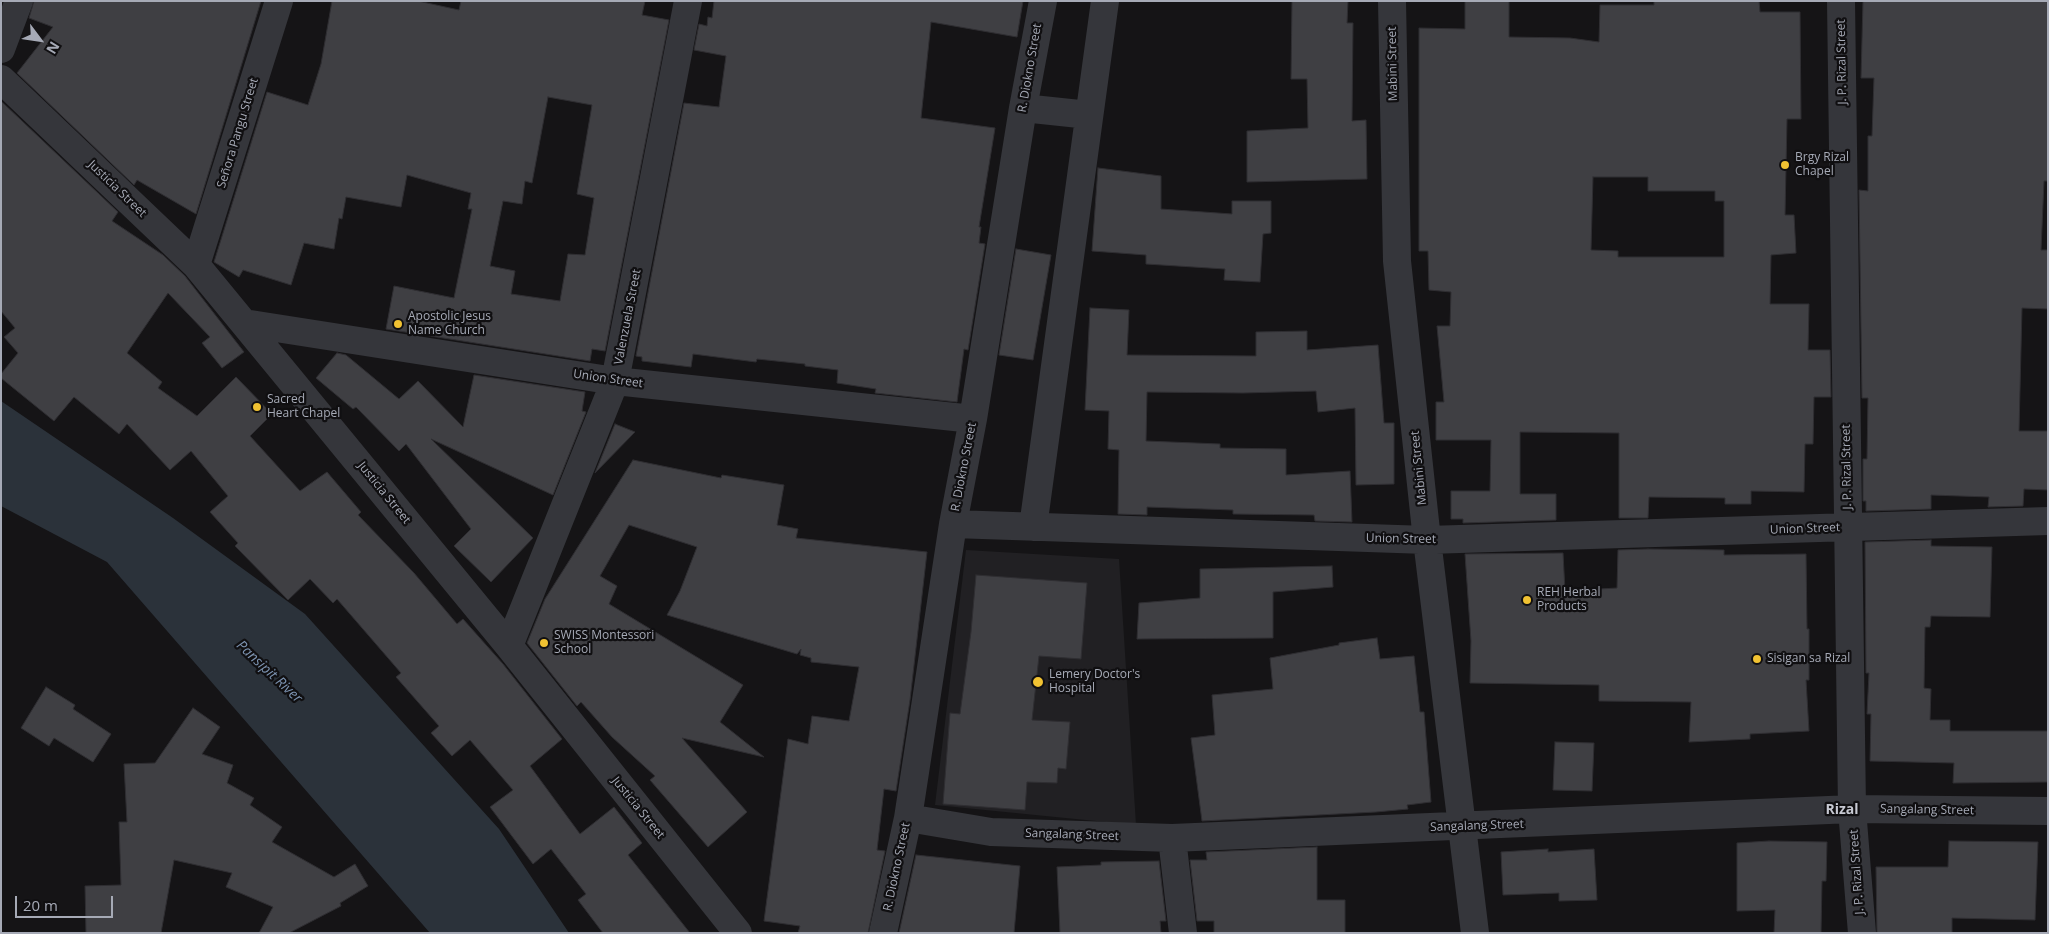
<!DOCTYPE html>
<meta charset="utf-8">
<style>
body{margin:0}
#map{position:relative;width:2049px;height:934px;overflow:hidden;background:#151416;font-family:"Open Sans",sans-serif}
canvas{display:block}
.frame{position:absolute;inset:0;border:2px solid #a6aab6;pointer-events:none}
.north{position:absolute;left:15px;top:15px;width:50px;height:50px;-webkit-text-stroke:4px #100f11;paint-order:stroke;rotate:121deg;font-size:14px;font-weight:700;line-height:20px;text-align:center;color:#a6aab6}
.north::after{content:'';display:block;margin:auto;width:18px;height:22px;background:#a6aab6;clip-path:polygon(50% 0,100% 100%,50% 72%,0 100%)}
.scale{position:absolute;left:15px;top:896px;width:98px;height:22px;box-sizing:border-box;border:2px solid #a6aab6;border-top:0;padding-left:6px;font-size:15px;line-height:18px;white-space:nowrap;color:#a6aab6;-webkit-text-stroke:4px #100f11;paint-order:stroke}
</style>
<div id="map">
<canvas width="2049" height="934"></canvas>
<div class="frame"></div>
<div class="north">N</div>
<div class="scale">20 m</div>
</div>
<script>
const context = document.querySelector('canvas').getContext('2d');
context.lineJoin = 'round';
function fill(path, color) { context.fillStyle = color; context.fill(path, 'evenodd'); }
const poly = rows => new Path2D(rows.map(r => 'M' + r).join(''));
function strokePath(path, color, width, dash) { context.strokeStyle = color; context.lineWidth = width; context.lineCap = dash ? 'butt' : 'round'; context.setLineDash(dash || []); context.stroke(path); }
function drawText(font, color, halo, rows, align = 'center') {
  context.font = font + ' "Open Sans",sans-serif'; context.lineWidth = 4.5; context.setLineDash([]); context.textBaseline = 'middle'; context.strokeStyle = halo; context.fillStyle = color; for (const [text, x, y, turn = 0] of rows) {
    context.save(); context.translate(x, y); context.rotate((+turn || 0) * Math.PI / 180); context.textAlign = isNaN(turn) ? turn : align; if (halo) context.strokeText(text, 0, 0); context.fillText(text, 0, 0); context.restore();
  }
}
fill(poly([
 [966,550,1119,559,1136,825,935,805]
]), '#212023');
fill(poly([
 [1,401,173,518,305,614,499,829,569,933,430,933,107,562,1,506]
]), '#2b323a');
const building = poly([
 [34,1,261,1,196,214,137,180,134,185,17,73,53,27,29,18,34,1],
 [332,1,418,1,459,10,461,1,645,1,642,15,669,20,605,351,592,349,590,361,386,329,394,286,454,298,472,209,468,209,471,193,407,175,401,207,346,197,342,219,339,218,334,249,304,243,291,285,243,270,239,277,214,262,267,92,308,105,321,64,332,1],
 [548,97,592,105,577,194,594,198,585,255,568,254,560,301,511,294,515,271,490,266,503,201,522,204,525,181,532,183,548,97],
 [714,1,1023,1,1017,37,931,22,921,118,995,128,979,227,981,227,979,243,985,244,968,350,964,349,957,402,875,393,876,389,837,383,838,370,805,366,805,364,757,359,756,362,693,354,691,367,642,361,642,357,636,356,684,103,719,107,726,56,694,50,699,24,707,26,708,17,712,18,714,1],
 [1292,1,1348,1,1347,23,1353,23,1352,121,1366,120,1367,179,1247,182,1247,131,1308,128,1307,79,1291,79,1292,1],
 [1465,1,1509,1,1509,37,1570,38,1599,42,1600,5,1654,5,1654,1,1759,1,1760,12,1800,12,1801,119,1787,119,1785,215,1794,215,1796,253,1771,255,1770,304,1809,304,1808,350,1830,350,1831,397,1814,397,1813,444,1805,444,1804,492,1751,491,1751,504,1725,504,1725,498,1649,497,1648,518,1619,518,1619,433,1520,432,1520,494,1556,494,1556,520,1463,523,1463,519,1451,519,1451,491,1490,491,1491,440,1436,440,1436,402,1444,402,1437,326,1450,326,1451,292,1429,290,1428,251,1419,251,1419,28,1465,29,1465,1],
 [1593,177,1648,177,1648,191,1715,191,1715,201,1724,201,1724,257,1618,257,1618,251,1591,250,1593,177],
 [1863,1,2048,1,2048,181,2044,181,2041,250,2048,250,2048,309,2022,308,2019,431,2048,431,2048,490,2024,489,2023,506,1988,507,1989,497,1931,495,1931,509,1866,511,1866,501,1863,501,1863,459,1867,459,1868,398,1862,398,1859,190,1868,191,1868,136,1872,136,1874,78,1861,78,1863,1],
 [1,101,118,212,112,221,163,255,185,276,244,352,222,368,202,343,210,337,168,293,127,353,162,382,158,388,197,416,236,377,272,414,250,436,300,491,327,472,361,512,358,515,414,573,457,624,463,619,503,664,562,739,530,766,580,834,614,807,642,843,628,855,690,933,603,933,578,900,586,894,551,849,533,864,490,807,513,790,470,740,452,756,431,733,439,726,396,677,401,673,337,599,333,603,310,579,288,600,235,546,238,543,210,512,228,496,191,451,170,470,127,424,119,434,74,397,54,421,1,378,1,374,18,353,4,337,15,328,1,311,1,101],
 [1098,168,1161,176,1161,209,1232,214,1232,201,1271,201,1271,233,1263,234,1260,282,1224,280,1225,269,1146,264,1146,255,1092,251,1098,168],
 [1016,249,1051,255,1033,360,999,355,1016,249],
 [1090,308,1129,310,1127,355,1256,356,1256,332,1307,331,1307,350,1378,345,1384,423,1394,423,1394,484,1356,485,1355,408,1318,412,1316,391,1243,393,1147,392,1146,441,1220,444,1220,448,1286,449,1286,475,1350,471,1352,522,1315,521,1314,515,1233,514,1233,510,1147,507,1147,515,1118,514,1119,450,1108,449,1109,411,1085,410,1090,308],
 [337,353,346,355,399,399,418,381,463,427,474,375,585,392,582,411,586,412,553,495,431,439,533,538,491,582,454,546,471,529,406,444,399,451,356,407,353,409,316,378,337,353],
 [615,424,635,432,595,473,615,424],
 [633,460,721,478,722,475,784,485,777,525,798,529,796,538,927,552,910,700,896,791,884,789,877,850,885,851,868,933,798,933,800,926,764,921,788,739,808,744,812,716,849,721,859,667,811,662,811,658,800,655,801,649,797,654,667,615,680,591,697,547,629,525,600,576,617,586,609,604,743,685,720,722,764,757,682,738,747,812,708,847,650,780,655,776,612,737,581,702,577,706,527,643,545,599,633,460],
 [1931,540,1931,546,1992,547,1990,617,1931,616,1930,627,1925,627,1924,688,1931,689,1930,720,1950,720,1950,731,2048,731,2048,782,1953,783,1954,763,1870,761,1871,714,1867,714,1869,673,1866,673,1865,542,1931,540],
 [1648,549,1724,550,1724,555,1806,554,1807,629,1809,629,1809,680,1806,680,1809,731,1750,734,1750,739,1689,742,1691,702,1599,701,1599,685,1470,683,1471,641,1465,554,1563,553,1565,591,1617,588,1618,550,1648,549],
 [1332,566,1333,587,1273,592,1273,638,1137,639,1139,603,1200,598,1200,569,1332,566],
 [976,575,1087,583,1081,659,1039,656,1032,720,1070,722,1066,769,1058,768,1057,783,1027,782,1025,810,943,804,950,713,960,714,971,632,976,575],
 [1377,638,1380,659,1414,656,1420,712,1424,712,1431,802,1407,805,1408,809,1376,812,1202,821,1191,738,1215,735,1212,695,1273,689,1270,658,1339,645,1339,643,1377,638],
 [46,687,75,705,73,709,111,734,93,762,54,738,49,746,21,728,46,687],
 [193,708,220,727,202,754,233,765,227,783,254,798,250,805,282,827,272,842,334,877,355,864,368,886,340,903,341,906,289,933,259,933,273,907,226,887,232,873,174,860,161,933,86,933,85,886,121,885,119,822,127,822,124,764,155,763,193,708],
 [1555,742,1594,743,1592,791,1553,790,1555,742],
 [1769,841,1827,842,1826,881,1822,881,1821,933,1774,933,1775,910,1737,911,1737,843,1769,841],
 [1949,841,2038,842,2035,920,1952,918,1952,933,1877,933,1876,867,1948,867,1949,841],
 [1317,847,1317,900,1345,900,1345,933,1214,933,1214,921,1197,921,1190,860,1207,860,1206,852,1317,847],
 [1548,849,1548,852,1594,849,1597,900,1559,901,1559,893,1503,895,1501,852,1548,849],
 [916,855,1020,866,1014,933,899,933,916,855],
 [1159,861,1166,921,1160,921,1161,933,1060,933,1057,867,1101,865,1101,862,1159,861]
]);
fill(building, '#3f3f43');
strokePath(building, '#2f2e32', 1);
strokePath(poly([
 [1392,1,1397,261,1427,540,1475,933],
 [1841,1,1852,809,1862,933],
 [1,49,19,1],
 [1,79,196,265,509,646,738,933],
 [1023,108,1089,115],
 [196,265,279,1],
 [244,323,615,381,973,419],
 [953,524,1427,540,2048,521],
 [1033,527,1105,1],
 [509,646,615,381,688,1],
 [908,818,991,832,1172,838,1852,809,2048,811],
 [1172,838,1183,933],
 [883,933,908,818,953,524,973,419,1023,108,1043,1]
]), '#35363b', 28);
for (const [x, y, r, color] of [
 [1785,165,5,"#f1c232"],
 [398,324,5,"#f1c232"],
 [257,407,5,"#f1c232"],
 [1527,600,5,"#f1c232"],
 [544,643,5,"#f1c232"],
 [1757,659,5,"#f1c232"],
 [1038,682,6,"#f1c232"]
]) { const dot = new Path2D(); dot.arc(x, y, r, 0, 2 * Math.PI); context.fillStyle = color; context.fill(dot); strokePath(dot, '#100f11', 2); }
drawText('12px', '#a6aab6', '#100f11', [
 ["J. P. Rizal Street",1842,62,-91],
 ["Mabini Street",1393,64,-91],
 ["R. Diokno Street",1030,68,-80],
 ["Señora Pangu Street",238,133,-73],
 ["Justicia Street",117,189,44],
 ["Valenzuela Street",628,317,-79],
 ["Union Street",608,379,8],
 ["R. Diokno Street",964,467,-79],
 ["J. P. Rizal Street",1847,467,-91],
 ["Mabini Street",1419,468,-96],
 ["Justicia Street",384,493,51],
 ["Union Street",1805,529,-2],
 ["Union Street",1401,539,1],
 ["Justicia Street",638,808,51],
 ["Sangalang Street",1927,810,1],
 ["Sangalang Street",1477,826,-2],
 ["Sangalang Street",1072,835,2],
 ["R. Diokno Street",897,867,-78],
 ["J. P. Rizal Street",1857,872,-94]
]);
drawText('12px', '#a6aab6', '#100f11', [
 ["Brgy Rizal",1795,158],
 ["Chapel",1795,172],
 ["Apostolic Jesus",408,317],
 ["Name Church",408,331],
 ["Sacred",267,400],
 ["Heart Chapel",267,414],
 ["REH Herbal",1537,593],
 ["Products",1537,607],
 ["SWISS Montessori",554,636],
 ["School",554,650],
 ["Sisigan sa Rizal",1767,659],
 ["Lemery Doctor's",1049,675],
 ["Hospital",1049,689]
], 'left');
drawText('italic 14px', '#7d94b2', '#100f11', [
 ["Pansipit River",269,672,43]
]);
drawText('bold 14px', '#c7c9d2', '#100f11', [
 ["Rizal",1842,810]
]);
</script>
